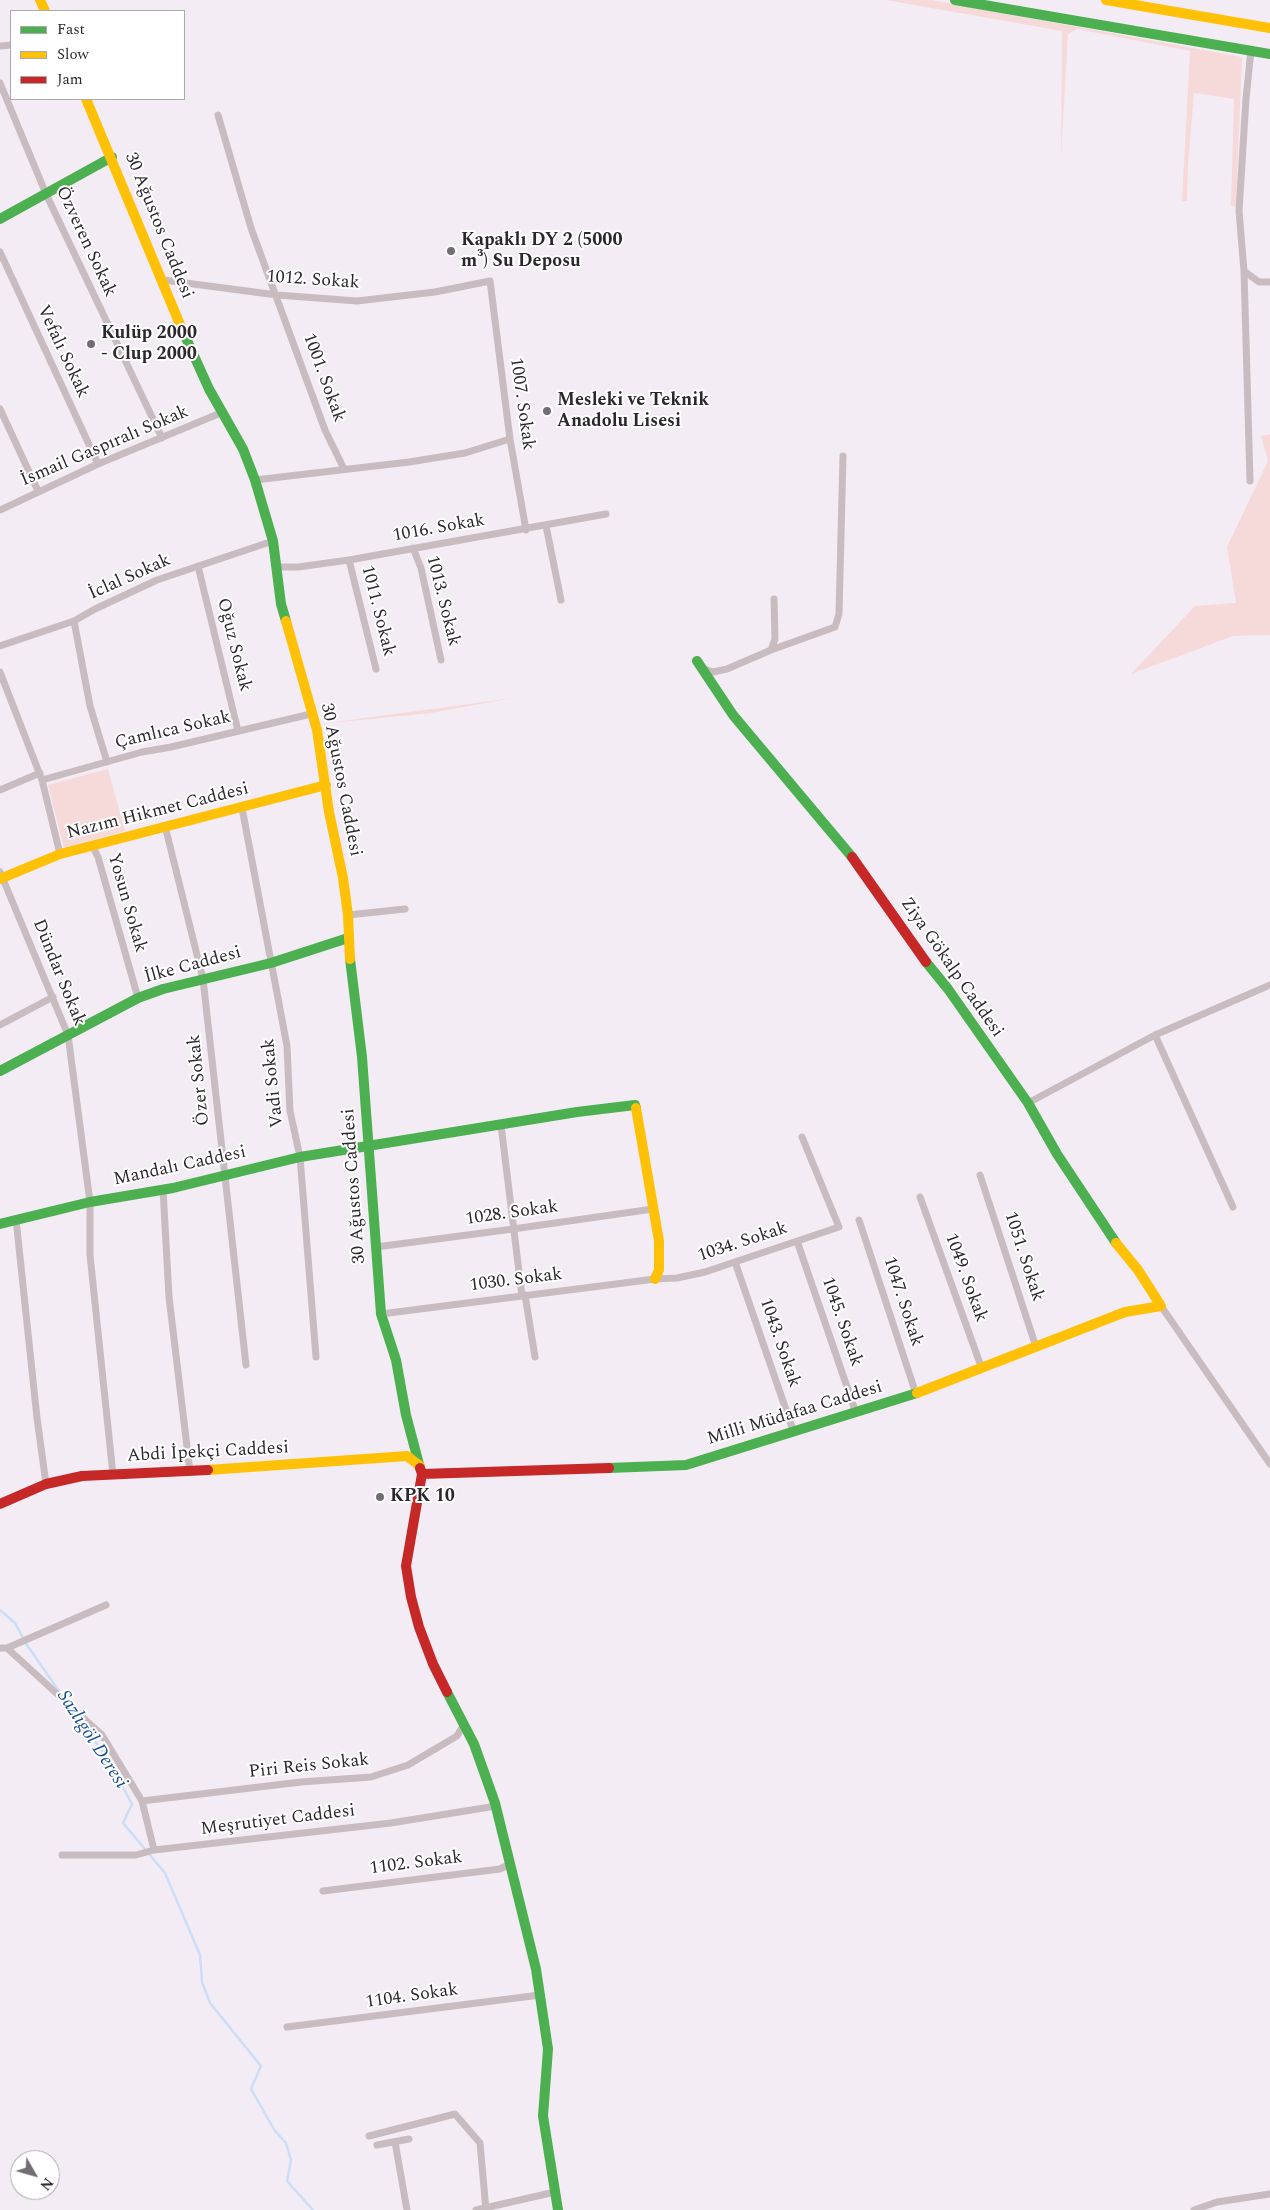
<!DOCTYPE html>
<meta charset="utf-8">
<style>
body{margin:0}
#map{position:relative;width:1270px;height:2210px;overflow:hidden;background:#f3ecf4;font-family:Spectral,serif}
canvas{display:block}
.legend{position:absolute;left:10px;top:10px;width:175px;height:90px;box-sizing:border-box;background:#fff;border:1px solid #aba9ab;margin:0;padding:6px 9px;list-style:none;font-size:15px;color:#2c272d}
.legend li{display:flex;align-items:center;gap:10px;height:25px}
.legend b{width:25px;border:1px solid #aba9ab}
.north{position:absolute;left:10px;top:2150px;width:50px;height:50px;box-sizing:border-box;background:#fff;border:1px solid #aba9ab;border-radius:50%;rotate:128deg;font-size:14px;font-weight:700;line-height:20px;text-align:center;color:#2c272d}
.north::after{content:'';display:block;margin:auto;width:18px;height:22px;background:#726c73;clip-path:polygon(50% 0,100% 100%,50% 72%,0 100%)}
</style>
<div id="map">
<canvas width="1270" height="2210"></canvas>
<ul class="legend">
<li><b style="height:6px;background:#4caf50"></b>Fast</li>
<li><b style="height:6px;background:#ffc107"></b>Slow</li>
<li><b style="height:6px;background:#c62828"></b>Jam</li>
</ul>
<div class="north">N</div>
</div>
<script>
const context = document.querySelector('canvas').getContext('2d');
context.lineJoin = 'round';
function fill(path, color) { context.fillStyle = color; context.fill(path, 'evenodd'); }
const poly = rows => new Path2D(rows.map(r => 'M' + r).join(''));
function strokePath(path, color, width, dash) { context.strokeStyle = color; context.lineWidth = width; context.lineCap = dash ? 'butt' : 'round'; context.setLineDash(dash || []); context.stroke(path); }
function drawText(font, color, halo, rows, align = 'center') {
  context.font = font + ' Spectral,serif'; context.lineWidth = 4; context.setLineDash([]); context.textBaseline = 'middle'; context.strokeStyle = halo; context.fillStyle = color; for (const [text, x, y, turn = 0] of rows) {
    context.save(); context.translate(x, y); context.rotate((+turn || 0) * Math.PI / 180); context.textAlign = isNaN(turn) ? turn : align; if (halo) context.strokeText(text, 0, 0); context.fillText(text, 0, 0); context.restore();
  }
}
fill(poly([
 [886,0,931,0,1242,57,1236,206,1231,206,1234,99,1194,93,1188,165,1187,201,1182,201,1190,51,1077,29,1068,34,1061,157,1062,31],
 [1270,434,1270,635,1233,636,1131,674,1195,606,1236,603,1227,547,1268,461,1261,436],
 [513,698,431,713,320,724],
 [108,769,125,831,64,848,48,785]
]), '#f6dada');
strokePath(poly([
 [0,1610,15,1623,27,1645,61,1694],
 [78,1716,106,1757,132,1804,123,1823,165,1873,200,1955,202,1982,210,2003,261,2066,251,2089,275,2131,286,2143,291,2160,287,2181,313,2210]
]), '#ccddf8', 2.5);
strokePath(poly([
 [0,46,11,45],
 [0,83,46,194,162,438],
 [218,115,251,228,325,430,344,469],
 [0,252,98,464],
 [1244,271,1259,282,1270,282],
 [163,280,277,295,357,301,435,292,490,281,510,439,526,530],
 [0,409,38,491],
 [255,480,409,462,465,453,510,439],
 [1250,481,1244,271,1239,211,1246,99,1251,50],
 [0,510,98,464,223,412],
 [546,526,561,600],
 [413,548,421,568,441,660],
 [349,560,376,669],
 [198,566,238,731],
 [277,567,298,567,349,560,606,514],
 [74,621,90,706,107,762],
 [0,646,74,621,95,609,157,580,273,541],
 [771,650,775,639,774,599],
 [704,669,713,672,727,669,771,650,835,627,839,614,843,456],
 [0,672,42,780,60,854],
 [42,780,142,752,171,747,311,714],
 [0,790,40,773],
 [242,808,287,1046,290,1111,300,1157,316,1357],
 [165,826,203,979,246,1365],
 [92,845,98,857,138,998],
 [0,872,68,1035,90,1202,90,1255,113,1475],
 [348,915,405,909],
 [0,1025,53,997],
 [1155,1035,1233,1207],
 [1028,1103,1155,1035,1270,985],
 [501,1125,522,1296],
 [980,1175,1036,1347],
 [163,1189,169,1297,190,1472],
 [920,1197,982,1369],
 [16,1219,37,1418,46,1484],
 [859,1220,916,1394],
 [797,1241,856,1413],
 [376,1247,513,1229,653,1209],
 [735,1262,794,1433],
 [525,1295,535,1357],
 [1161,1306,1270,1464],
 [381,1314,655,1279,677,1278,705,1272,839,1227,802,1137],
 [0,1648,7,1648,102,1735,142,1801,154,1850],
 [7,1648,106,1605],
 [142,1801,301,1782,371,1777,408,1765,457,1736,464,1724],
 [62,1855,136,1855,154,1850,391,1823,490,1807,495,1803],
 [323,1891,500,1869,510,1864],
 [287,2027,540,1995],
 [369,2136,455,2114,480,2143,486,2210],
 [395,2142,407,2210],
 [377,2145,409,2139],
 [476,2210,555,2192],
 [1194,2210,1217,2202,1270,2194]
]), '#c8bcc1', 7);
strokePath(poly([
 [955,0,1270,54],
 [0,219,112,157],
 [181,327,209,389,243,449,255,480,273,541,281,604,286,621],
 [697,661,733,715,852,857],
 [350,959,362,1057,381,1314,396,1360,406,1415,420,1468],
 [926,962,948,989,1028,1103,1057,1154,1116,1243],
 [0,1071,138,998,163,989,271,963,348,938],
 [0,1224,90,1202,173,1188,300,1157,577,1112,635,1105,636,1108],
 [609,1468,686,1465,917,1393],
 [447,1692,474,1744,495,1803,536,1969,548,2049,543,2116,558,2210]
]), '#4caf50', 10);
strokePath(poly([
 [40,0,45,11],
 [1106,0,1270,28],
 [86,99,181,327],
 [286,621,317,730,329,812,343,878,348,915,350,959],
 [0,879,60,854,326,785],
 [636,1108,659,1241,659,1270,655,1279],
 [917,1393,1125,1312,1161,1306,1138,1270,1116,1243],
 [208,1470,407,1456,420,1466]
]), '#ffc107', 10);
strokePath(poly([
 [852,857,926,962],
 [420,1468,422,1474,406,1566,411,1597,419,1627,433,1664,447,1692],
 [422,1474,609,1468],
 [0,1504,46,1484,82,1476,208,1470]
]), '#c62828', 10);
for (const [x, y, r, color] of [
 [451,251,5,"#726c73"],
 [91,344,5,"#726c73"],
 [547,411,5,"#726c73"],
 [380,1497,5,"#726c73"]
]) { const dot = new Path2D(); dot.arc(x, y, r, 0, 2 * Math.PI); context.fillStyle = color; context.fill(dot); strokePath(dot, '#fff', 2); }
drawText('18px', '#2c272d', '#fff', [
 ["30 Ağustos Caddesi",158,226,68],
 ["Özveren Sokak",85,242,65],
 ["1012. Sokak",313,281,4],
 ["Vefalı Sokak",62,352,65],
 ["1001. Sokak",323,378,70],
 ["1007. Sokak",521,404,82],
 ["İsmail Gaspıralı Sokak",105,447,-23],
 ["1016. Sokak",439,529,-10],
 ["İclal Sokak",130,578,-24],
 ["1013. Sokak",442,601,76],
 ["1011. Sokak",377,611,76],
 ["Oğuz Sokak",233,645,76],
 ["Çamlıca Sokak",173,731,-13],
 ["30 Ağustos Caddesi",340,780,79],
 ["Nazım Hikmet Caddesi",158,812,-14],
 ["Yosun Sokak",126,903,74],
 ["İlke Caddesi",193,966,-15],
 ["Ziya Gökalp Caddesi",951,968,55],
 ["Dündar Sokak",58,973,68],
 ["Özer Sokak",200,1080,-96],
 ["Vadi Sokak",274,1083,-96],
 ["Mandalı Caddesi",180,1167,-12],
 ["30 Ağustos Caddesi",355,1186,-94],
 ["1028. Sokak",512,1214,-8],
 ["1034. Sokak",743,1243,-18],
 ["1051. Sokak",1023,1257,72],
 ["1049. Sokak",965,1278,70],
 ["1030. Sokak",516,1281,-7],
 ["1047. Sokak",902,1302,72],
 ["1045. Sokak",841,1322,71],
 ["1043. Sokak",779,1343,71],
 ["Milli Müdafaa Caddesi",795,1414,-17],
 ["Abdi İpekçi Caddesi",208,1453,-3],
 ["Piri Reis Sokak",309,1767,-6],
 ["Meşrutiyet Caddesi",278,1821,-7],
 ["1102. Sokak",416,1864,-7],
 ["1104. Sokak",412,1997,-8]
]);
drawText('bold 18px', '#2c272d', '#fff', [
 ["Kapaklı DY 2 (5000",461,241],
 ["m³) Su Deposu",461,262],
 ["Kulüp 2000",101,334],
 ["- Clup 2000",101,355],
 ["Mesleki ve Teknik",557,401],
 ["Anadolu Lisesi",557,422],
 ["KPK 10",390,1497]
], 'left');
drawText('italic 19px', '#154e91', '#fff', [
 ["Sazlıgöl Deresi",91,1740,57]
]);
</script>
